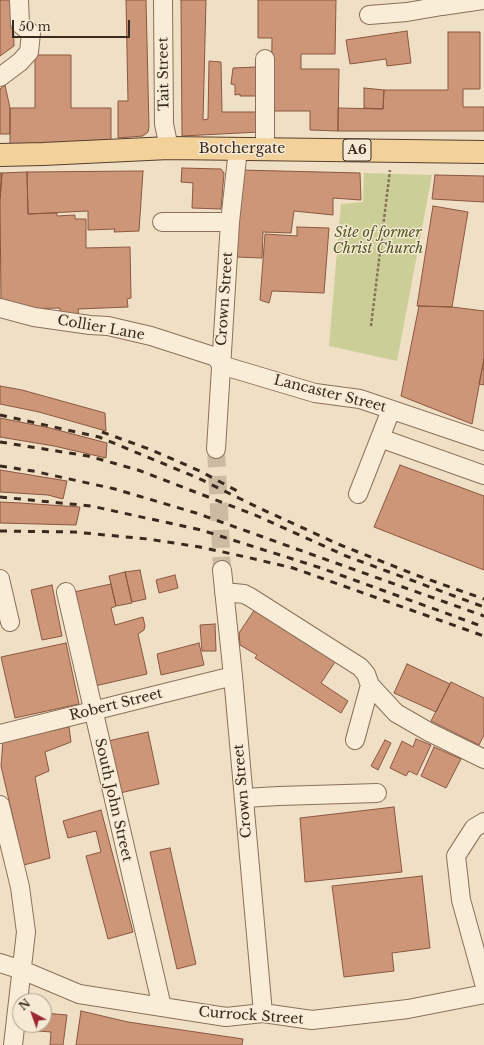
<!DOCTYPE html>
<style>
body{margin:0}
#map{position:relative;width:484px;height:1045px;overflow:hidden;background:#efdfc4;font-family:"Libre Baskerville",serif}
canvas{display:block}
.north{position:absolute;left:12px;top:993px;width:40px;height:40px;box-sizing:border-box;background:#f6ead4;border:1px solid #ab9d8b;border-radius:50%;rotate:319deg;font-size:11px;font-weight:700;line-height:16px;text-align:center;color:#3a2a1e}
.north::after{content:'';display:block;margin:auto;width:14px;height:18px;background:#9b2831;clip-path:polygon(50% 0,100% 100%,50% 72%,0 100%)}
.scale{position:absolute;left:12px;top:20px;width:118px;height:18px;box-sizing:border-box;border:2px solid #3a2a1e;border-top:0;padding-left:5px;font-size:12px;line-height:14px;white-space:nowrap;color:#3a2a1e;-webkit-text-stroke:3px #f6ead4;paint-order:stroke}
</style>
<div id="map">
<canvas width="484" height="1045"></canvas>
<div class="north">N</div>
<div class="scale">50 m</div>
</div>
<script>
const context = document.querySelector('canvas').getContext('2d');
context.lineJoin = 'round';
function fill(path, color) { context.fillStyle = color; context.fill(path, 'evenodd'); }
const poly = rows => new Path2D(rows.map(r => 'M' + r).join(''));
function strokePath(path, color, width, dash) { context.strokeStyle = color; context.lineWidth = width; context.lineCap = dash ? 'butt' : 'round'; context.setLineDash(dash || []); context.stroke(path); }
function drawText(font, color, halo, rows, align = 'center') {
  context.font = font + ' "Libre Baskerville",serif'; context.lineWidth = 3; context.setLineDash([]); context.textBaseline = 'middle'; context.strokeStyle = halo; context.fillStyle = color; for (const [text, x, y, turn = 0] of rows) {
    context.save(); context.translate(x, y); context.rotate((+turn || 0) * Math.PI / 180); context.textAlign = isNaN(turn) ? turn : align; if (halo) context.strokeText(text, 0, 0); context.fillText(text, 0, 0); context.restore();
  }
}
fill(poly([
 [364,173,432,175,397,361,329,346,341,204,363,202]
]), '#cbce97');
const building = poly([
 [0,0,13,0,14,46,0,56,0,0],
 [126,0,146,0,149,127,148,132,143,136,118,138,118,101,128,101,126,0],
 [181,0,206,0,203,120,208,119,209,61,221,62,222,112,259,112,259,132,182,136,181,0],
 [258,0,336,0,335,54,301,54,301,69,339,69,338,131,310,130,310,111,271,111,272,38,258,38,258,0],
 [407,31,411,63,387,66,386,59,350,64,346,40,407,31],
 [448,32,480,32,480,89,463,89,463,107,484,107,484,131,338,131,338,108,383,109,384,90,448,90,448,32],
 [35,55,71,55,71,108,111,108,111,145,10,144,10,108,35,108,35,55],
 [257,67,257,96,240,96,240,94,235,95,235,85,231,84,233,68,257,67],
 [5,85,10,108,10,134,0,134,0,89,5,85],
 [364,88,384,90,383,109,364,108,364,88],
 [182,168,221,169,224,173,221,209,192,208,193,183,181,182,182,168],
 [240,170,360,173,361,200,333,198,333,215,294,211,291,233,263,232,262,258,237,257,240,170],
 [143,171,139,231,114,232,115,229,88,230,88,211,28,214,27,172,143,171],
 [27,172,28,214,57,213,57,216,75,215,75,219,86,219,86,248,130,247,131,298,127,299,128,307,78,309,79,317,60,318,60,308,13,309,1,305,0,199,2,173,27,172],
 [0,173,2,173,0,199,0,173],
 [435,175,484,176,484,202,432,199,435,175],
 [433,206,468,212,452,307,417,306,433,206],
 [297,227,329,228,324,293,272,291,269,303,260,300,265,234,297,236,297,227],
 [419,306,452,307,484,311,484,359,472,424,401,396,419,306],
 [484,359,484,385,479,384,484,359],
 [0,386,22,390,105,413,106,431,39,412,0,404,0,386],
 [0,418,50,428,107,443,106,458,54,446,0,437,0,418],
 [400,465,484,496,484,570,374,527,400,465],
 [0,470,67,481,63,499,48,495,0,492,0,470],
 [0,502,20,503,80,507,76,525,0,523,0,502],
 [140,570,146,599,132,602,125,572,140,570],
 [125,572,132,603,116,606,109,576,125,572],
 [175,575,178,588,159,593,156,580,175,575],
 [111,584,116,606,111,608,115,625,143,617,145,626,144,630,138,634,147,674,95,686,74,592,111,584],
 [52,585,62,636,42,640,31,590,52,585],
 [255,609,337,659,321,683,348,701,341,713,255,658,257,655,240,645,239,633,255,609],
 [215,624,216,651,202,651,200,625,215,624],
 [66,643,79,704,15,718,1,657,66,643],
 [199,643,204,665,161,675,157,654,199,643],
 [407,664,450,684,436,712,394,693,407,664],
 [451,682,484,698,484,735,479,745,431,721,451,682],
 [69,727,71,742,45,752,49,771,35,777,50,858,24,865,1,766,3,741,69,727],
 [148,732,159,784,120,793,108,741,148,732],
 [416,739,431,745,417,775,409,771,406,776,390,768,402,741,413,747,416,739],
 [385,740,391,743,378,770,371,766,385,740],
 [434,747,461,759,446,788,421,776,434,747],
 [394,807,402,872,305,882,300,818,394,807],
 [101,810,133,932,108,939,86,856,101,852,96,831,68,838,63,821,101,810],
 [170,848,196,964,177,969,150,852,170,848],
 [422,876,430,948,392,953,394,971,344,977,332,886,422,876],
 [81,1011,128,1022,243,1039,242,1045,76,1045,81,1011],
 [44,1013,67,1015,63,1045,50,1045,51,1032,26,1030,27,1025,44,1025,44,1013]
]);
fill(building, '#ce9679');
strokePath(building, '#8a573f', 1);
strokePath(poly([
 [216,449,222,570]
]), '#cbbba3', 18, [18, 9]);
const minor = poly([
 [163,0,164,124,169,148],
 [369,15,407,12,442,6,483,0],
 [265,59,265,150],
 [0,77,20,62,29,52,31,33,20,24,19,0],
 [162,222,230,222],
 [0,308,34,317,90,325,108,326,151,336,216,357,221,365],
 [221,365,315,393,360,399,484,441],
 [380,438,484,475],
 [216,449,230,222,238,149],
 [358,494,391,410],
 [222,570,233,676,263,1013],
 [0,579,10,622],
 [66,592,162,1007],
 [224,592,244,594,250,597,360,667,366,674,370,685,355,740],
 [370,685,396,713,429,732,484,759],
 [0,734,233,676],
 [244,798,279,796,377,793],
 [0,805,20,887,26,932,13,1045],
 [484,822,474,828,456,856,461,900,484,983],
 [0,963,22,970,79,994,226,1017,263,1013,312,1020,408,1009,484,994]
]);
const major = poly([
 [0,155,43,154,169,148,484,152]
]);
strokePath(minor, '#8a705a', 20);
strokePath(major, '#583f2e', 24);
strokePath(poly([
 [371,326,390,170]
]), '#8a705a', 2.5, [3, 2]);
strokePath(minor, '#faedd8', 18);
strokePath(major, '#f3d19b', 22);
strokePath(poly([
 [0,415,99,437,198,478,257,507,338,544,416,575,484,599],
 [102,432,149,449,200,471,239,492],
 [0,442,88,456,138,470,255,515,346,556,484,607],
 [0,466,33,471,115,489,196,513,484,616],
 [0,497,91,506,201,530,321,568,484,627],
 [0,531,74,532,148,539,200,547,246,557,293,568,484,636]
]), '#3a2a1e', 3, [7, 7]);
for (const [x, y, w] of [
 [357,150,28]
]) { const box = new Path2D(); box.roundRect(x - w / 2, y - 11, w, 22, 3); context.fillStyle = '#f6ead4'; context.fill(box); strokePath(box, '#3a2a1e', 1); }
drawText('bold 13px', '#3a2a1e', null, [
 ["A6",357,150]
]);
drawText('14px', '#3a2a1e', '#f6ead4', [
 ["Tait Street",164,74,-91],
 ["Botchergate",242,149],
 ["Crown Street",225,299,-86],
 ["Collier Lane",101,328,10],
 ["Lancaster Street",330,394,14],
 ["Robert Street",116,705,-14],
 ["Crown Street",243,791,-95],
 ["South John Street",113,800,77],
 ["Currock Street",251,1016,4]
]);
drawText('italic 14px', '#4e5724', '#f6ead4', [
 ["Site of former",378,233],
 ["Christ Church",378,249]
]);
</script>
